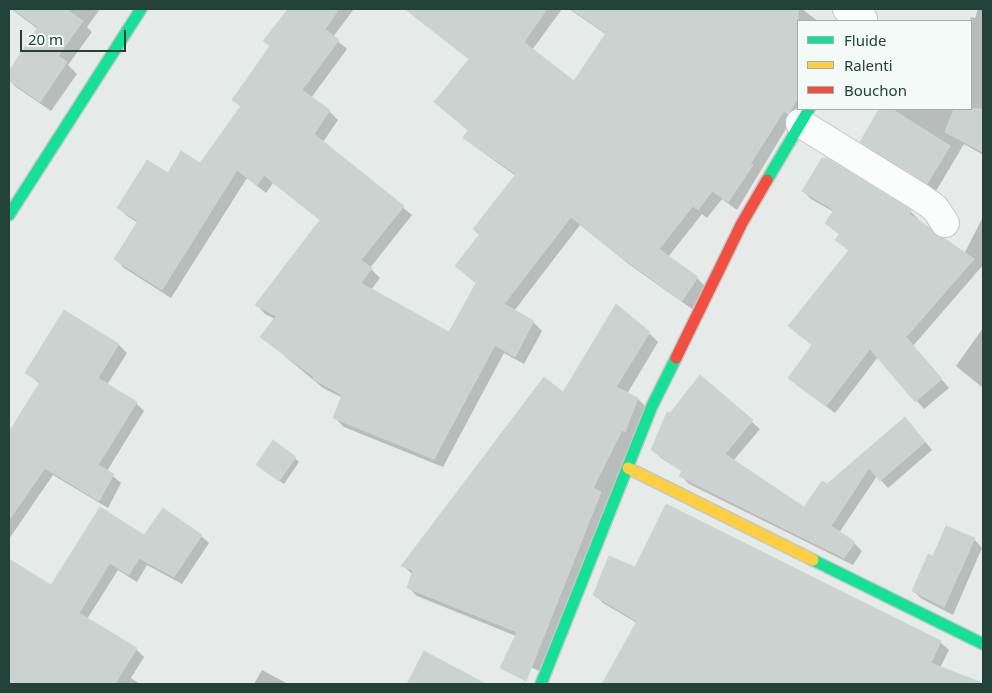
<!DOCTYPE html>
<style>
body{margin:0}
#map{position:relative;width:992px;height:693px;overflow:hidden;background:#e6ebe9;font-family:"Noto Sans",sans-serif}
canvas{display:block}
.frame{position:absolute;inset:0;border:10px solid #214139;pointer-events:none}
.legend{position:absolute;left:797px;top:20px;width:175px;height:90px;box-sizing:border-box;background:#f4faf7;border:1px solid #a0b0ab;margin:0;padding:6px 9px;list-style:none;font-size:15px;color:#214139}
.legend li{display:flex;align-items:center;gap:10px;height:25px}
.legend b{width:25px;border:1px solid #a0b0ab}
.scale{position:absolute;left:20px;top:30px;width:106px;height:22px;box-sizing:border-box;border:2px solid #214139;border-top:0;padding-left:6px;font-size:15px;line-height:18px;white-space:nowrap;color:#214139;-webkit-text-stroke:4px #f4faf7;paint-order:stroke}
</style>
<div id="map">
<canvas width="992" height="693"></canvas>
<div class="frame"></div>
<ul class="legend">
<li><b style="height:6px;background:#16e098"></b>Fluide</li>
<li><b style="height:6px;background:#ffcf43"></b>Ralenti</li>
<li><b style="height:6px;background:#f24e42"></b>Bouchon</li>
</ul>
<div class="scale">20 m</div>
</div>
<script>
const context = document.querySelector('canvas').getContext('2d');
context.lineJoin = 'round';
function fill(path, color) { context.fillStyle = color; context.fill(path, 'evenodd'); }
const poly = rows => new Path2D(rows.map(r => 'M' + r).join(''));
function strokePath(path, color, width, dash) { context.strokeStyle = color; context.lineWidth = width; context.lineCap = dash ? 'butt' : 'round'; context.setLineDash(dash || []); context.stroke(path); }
fill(poly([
 [11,9,100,9,87,27,92,32,68,65,77,74,51,111,16,87,9,80,9,73,38,29],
 [289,9,354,9,333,37,347,49,311,98,329,111,338,120,323,142,412,215,370,268,380,278,371,290,450,333,477,284,457,266,480,236,516,176,474,146,465,138,469,131,436,102,470,60,405,9,562,9,532,50,574,83,607,35,569,9,802,9,818,21,798,21,798,74,797,75,798,76,798,109,737,210,722,199,707,218,702,214,668,257,697,278,706,287,692,309,630,265,580,225,514,311,533,322,542,331,524,364,504,353,443,467,344,427,335,418,343,398,323,388,262,337,275,319,265,314,257,305,321,221,273,183,266,193,247,178,171,298,124,268,116,259,138,223,127,216,118,207,168,175,200,165,242,108,234,99,271,46,265,41],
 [978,9,983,9,983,155,964,144,936,191,869,149,861,141,881,109,971,109,970,21,971,17,975,18],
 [803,191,910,211,918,219,917,221,938,238,964,254,983,217,983,265,913,346,949,388,924,409,878,357,835,413,798,386,790,378,813,346,790,326,849,251,837,240,840,235,826,223,834,212,811,199],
 [65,311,119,345,127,353,107,385,136,403,144,411,107,471,121,483,108,508,53,475,9,539,9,435,40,384,27,373],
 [983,328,983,388,956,366],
 [649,333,658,342,627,394,638,399,647,408,541,672,518,661,516,636,417,596,408,587,413,575,403,565,563,394],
 [700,377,760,429,733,461,805,509,827,486,913,427,932,450,888,488,877,476,839,533,854,543,862,551,853,565,689,484,681,476,683,472,661,458,653,450,670,415],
 [295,458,299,462,284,484,262,469],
 [201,536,209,543,182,584,147,565,137,582,118,570,87,619,136,649,144,657,131,678,140,684,9,684,9,567,12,562,52,587,145,537],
 [974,539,982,548,953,615,922,599,913,591,934,558],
 [636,569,940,642,949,650,940,668,973,684,603,684,637,623,603,603,595,595],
 [424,653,470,677,477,684,408,684],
 [262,670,288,684,254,684]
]), '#0003');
const building = poly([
 [13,9,66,9,83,21,58,56,67,62,40,102,9,80,9,71,38,27,13,9],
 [288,9,339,9,325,29,339,40,302,90,330,110,314,134,404,206,361,260,372,268,361,283,449,332,476,283,455,266,479,235,473,229,516,174,463,138,468,130,434,102,469,59,405,9,547,9,524,42,574,81,606,33,571,9,798,9,798,98,788,114,784,111,750,164,753,165,728,202,712,191,698,210,693,206,659,249,698,277,682,301,620,256,571,217,504,304,534,321,515,357,495,345,434,459,333,418,342,395,313,379,314,377,260,337,276,316,255,305,320,220,264,175,257,185,237,170,162,290,114,259,138,221,117,208,147,160,168,173,181,151,200,163,241,106,232,100,270,46,263,41,288,9],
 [879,109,892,109,950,146,927,184,860,142,879,109],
 [954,109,983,109,983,152,945,132,954,109],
 [822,158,827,158,911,210,909,214,930,228,938,237,944,238,974,259,906,337,942,379,915,402,870,349,826,406,788,378,812,345,788,326,849,250,835,240,839,234,825,223,834,210,802,191,822,158],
 [616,304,650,332,616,387,638,398,625,432,622,430,593,488,601,492,526,681,500,668,517,632,407,588,413,570,401,566,544,377,563,392,616,304],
 [64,310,119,344,98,378,137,402,98,465,114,474,99,501,45,468,9,520,9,432,40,382,25,373,64,310],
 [700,375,753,420,725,454,804,507,822,481,827,484,905,417,925,442,880,481,869,468,831,526,855,542,844,558,679,476,682,471,651,450,667,412,670,413,700,375],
 [273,440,296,457,279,481,256,465,273,440],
 [666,504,941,641,931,663,980,682,980,684,602,684,637,621,593,595,609,556,635,567,666,504],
 [100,507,144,535,163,508,202,535,174,577,139,558,129,575,110,563,79,613,137,648,115,684,9,684,9,559,51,585,100,507],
 [946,526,975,538,944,607,912,591,928,554,933,556,946,526],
 [424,651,486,684,407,684,424,651]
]);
fill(building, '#ccd2d0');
strokePath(building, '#ced4d2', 1);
const street = poly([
 [847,9,863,19],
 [800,123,921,198,935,208,945,223]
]);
const fast = poly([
 [767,180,809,109],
 [9,215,141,9],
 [813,560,983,644],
 [541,684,652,406,676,358]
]);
const slow = poly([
 [628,468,813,560]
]);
const jam = poly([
 [676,358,742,223,767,180]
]);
strokePath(street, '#c3c8c6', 30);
strokePath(fast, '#c1c9c6', 14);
strokePath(slow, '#c1c9c6', 14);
strokePath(jam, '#c1c9c6', 14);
strokePath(street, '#fbfcfc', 28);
strokePath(fast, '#16e098', 11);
strokePath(slow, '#ffcf43', 11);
strokePath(jam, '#f24e42', 11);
</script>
